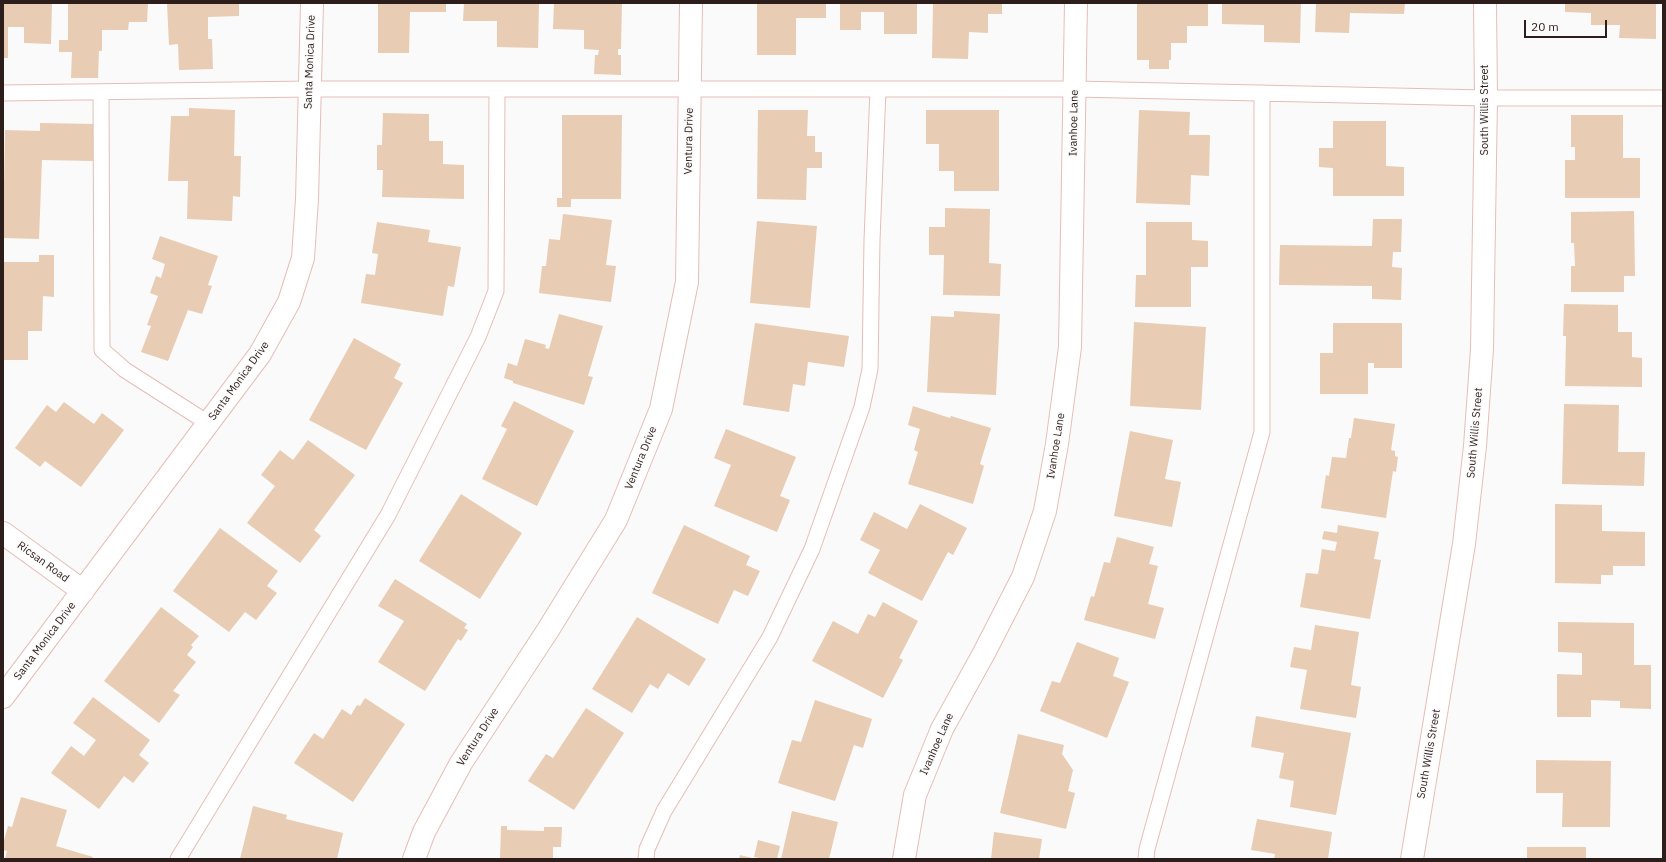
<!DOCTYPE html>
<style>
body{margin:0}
#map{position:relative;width:1666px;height:862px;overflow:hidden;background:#fafafa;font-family:"IBM Plex Sans",sans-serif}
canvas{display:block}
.frame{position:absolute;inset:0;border:4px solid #2d1e1b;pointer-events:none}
.scale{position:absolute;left:1524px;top:20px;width:83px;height:18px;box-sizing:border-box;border:2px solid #2d1e1b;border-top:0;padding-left:5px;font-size:12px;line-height:14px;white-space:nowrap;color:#2d1e1b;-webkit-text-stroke:3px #fafafa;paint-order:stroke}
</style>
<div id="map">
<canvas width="1666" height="862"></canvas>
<div class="frame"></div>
<div class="scale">20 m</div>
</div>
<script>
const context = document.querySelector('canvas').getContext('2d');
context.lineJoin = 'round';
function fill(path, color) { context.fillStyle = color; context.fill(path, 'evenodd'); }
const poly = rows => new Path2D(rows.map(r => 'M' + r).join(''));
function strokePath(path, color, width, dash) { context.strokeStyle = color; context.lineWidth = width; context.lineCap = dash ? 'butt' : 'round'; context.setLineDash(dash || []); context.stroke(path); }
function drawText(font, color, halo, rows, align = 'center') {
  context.font = font + ' "IBM Plex Sans",sans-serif'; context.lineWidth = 3; context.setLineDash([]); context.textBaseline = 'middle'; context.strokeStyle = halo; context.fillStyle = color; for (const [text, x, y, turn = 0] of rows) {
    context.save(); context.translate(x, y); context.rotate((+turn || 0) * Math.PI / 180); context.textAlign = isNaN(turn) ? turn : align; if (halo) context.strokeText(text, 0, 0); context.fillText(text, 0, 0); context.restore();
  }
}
fill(poly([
 [3,3,52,3,51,44,24,43,24,27,8,27,8,58,3,58],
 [68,3,148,3,147,22,129,22,128,30,102,30,102,51,99,51,98,78,71,78,72,52,59,52,59,40,68,40],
 [167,3,239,3,239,16,208,17,208,39,212,39,213,69,179,70,178,44,169,45],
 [378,3,446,3,446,12,410,12,409,53,378,53],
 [464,3,539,3,538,48,497,47,497,21,463,21],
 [554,3,622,3,621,49,618,49,618,55,621,55,621,75,594,74,595,55,598,55,599,50,584,49,584,30,553,29],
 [757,3,826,3,826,18,796,18,796,55,757,55],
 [840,3,917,3,917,34,884,34,884,12,861,12,861,30,840,30],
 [933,3,1002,3,1002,14,988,14,988,33,969,32,968,59,932,58],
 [1137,3,1208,3,1208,26,1187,26,1187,43,1171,43,1171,60,1169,60,1169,69,1149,69,1149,60,1137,60],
 [1222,3,1301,3,1300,43,1264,42,1264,25,1222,24],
 [1316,3,1405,3,1404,14,1350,13,1349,33,1315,32],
 [1565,3,1656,3,1656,39,1619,38,1620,25,1591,25,1591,13,1565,12],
 [189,108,235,110,234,156,241,156,240,197,233,196,232,221,187,219,188,181,168,181,171,116,189,116],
 [758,110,808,110,807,136,815,136,815,152,822,152,822,168,807,168,806,200,757,199],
 [926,110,999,110,999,191,954,191,954,171,939,171,939,144,926,144],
 [1139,110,1190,112,1189,135,1210,135,1209,176,1191,175,1190,205,1136,203],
 [383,113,429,114,429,141,443,141,443,164,464,165,464,199,382,197,383,170,377,170,377,145,382,145],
 [562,115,622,115,621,199,571,199,571,207,557,207,557,198,562,198],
 [1571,115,1623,115,1623,158,1640,158,1640,198,1565,198,1565,160,1575,160,1575,147,1571,147],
 [1333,121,1386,121,1386,166,1404,167,1404,196,1333,196,1333,168,1319,167,1319,148,1333,148],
 [40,123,95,124,93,161,42,160,39,239,3,238,5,130,40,131],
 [945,208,990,209,989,263,1001,264,1000,296,943,295,944,255,929,255,929,227,945,227],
 [1634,211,1635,276,1624,276,1624,292,1571,292,1571,266,1575,266,1574,243,1571,243,1571,212],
 [563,214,612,220,606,265,616,266,611,302,539,293,542,266,546,266,549,239,560,240],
 [1373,219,1402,219,1401,252,1393,252,1392,267,1402,268,1401,300,1372,299,1372,286,1279,285,1280,245,1372,246],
 [757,221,817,226,810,308,750,303],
 [377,222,430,230,428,242,461,247,454,287,448,286,443,316,361,303,366,274,375,275,378,254,372,253],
 [1146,222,1192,222,1192,240,1208,241,1208,267,1191,267,1191,307,1135,307,1136,275,1146,275],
 [160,236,218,256,208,285,212,286,202,314,188,310,168,361,141,352,151,326,147,325,158,296,150,293,156,276,161,278,165,264,152,259],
 [39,255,54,255,54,297,43,296,42,331,28,331,28,360,3,360,3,262,39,262],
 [1564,304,1618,305,1618,332,1632,332,1632,357,1642,358,1642,387,1565,386,1566,336,1563,336],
 [954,311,1000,314,996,395,927,392,931,316,954,317],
 [559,314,603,326,588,376,593,377,584,405,513,383,513,381,504,378,508,363,517,366,525,339,546,345,545,348,549,349],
 [1134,322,1206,327,1201,410,1130,406],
 [755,323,849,336,844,367,808,362,805,386,793,384,789,412,743,405],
 [1333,323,1402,323,1402,368,1374,368,1374,363,1368,363,1368,394,1320,394,1320,353,1333,353],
 [354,338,401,364,394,378,403,383,366,450,309,420],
 [514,401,574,431,537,506,482,479,507,429,501,426],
 [64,402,94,424,102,413,124,430,81,487,45,461,40,467,15,448,47,405,56,412],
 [1564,404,1619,405,1618,452,1645,452,1644,486,1562,484],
 [913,406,950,418,951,416,991,428,980,464,984,466,973,504,908,484,918,452,914,450,920,429,908,425],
 [1354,418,1395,424,1391,450,1395,451,1395,456,1398,457,1396,472,1393,471,1386,518,1321,508,1326,475,1329,476,1332,457,1346,458,1349,438,1351,438],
 [726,429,796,457,780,496,790,500,777,532,714,506,731,465,714,458],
 [1130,431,1173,440,1165,479,1181,482,1172,527,1114,516],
 [308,440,355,475,314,530,321,536,300,563,247,523,275,486,261,475,280,450,293,460],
 [461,494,522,533,480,599,419,561],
 [920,504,967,528,953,555,948,552,922,601,868,573,880,550,860,540,874,512,907,529],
 [1555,504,1602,505,1602,531,1645,532,1645,566,1613,566,1613,575,1601,575,1601,584,1555,583],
 [684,525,750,556,746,565,760,571,748,596,734,590,718,624,652,593],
 [1338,525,1379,532,1374,559,1381,560,1370,619,1300,607,1306,573,1318,574,1322,549,1335,551,1337,542,1322,539,1324,531,1337,533],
 [220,528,278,571,267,586,277,593,256,620,245,612,229,632,173,591],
 [1117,537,1154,547,1149,564,1158,566,1148,604,1164,608,1155,639,1084,620,1091,596,1094,597,1104,562,1110,563],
 [395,579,467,624,464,628,468,630,461,641,458,639,425,691,378,662,404,621,378,606],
 [883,602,918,621,899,658,903,660,883,698,812,661,833,621,858,634,868,614,875,617],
 [161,607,199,636,191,645,193,647,187,655,196,662,173,691,180,695,159,723,104,681],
 [637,617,706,659,689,686,668,673,658,689,650,684,632,713,592,689],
 [1558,622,1634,623,1634,665,1651,665,1651,709,1620,708,1620,701,1591,700,1591,717,1557,717,1557,674,1582,675,1582,653,1558,652],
 [1315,625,1359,632,1351,685,1361,687,1356,718,1300,709,1307,670,1290,667,1294,647,1311,650],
 [1077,642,1119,658,1113,676,1129,682,1107,738,1040,711,1052,681,1060,683],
 [93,697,150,740,139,755,149,763,133,783,124,776,99,809,51,773,71,746,84,756,96,740,73,723],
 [365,698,405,724,353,802,294,763,314,733,323,739,342,709,351,715,357,705,360,706],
 [815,700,872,719,863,748,854,745,835,801,778,783,792,740,801,742],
 [586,708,624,733,574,810,528,781,546,754,553,758],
 [1256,716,1351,733,1336,815,1290,807,1294,781,1279,778,1284,753,1251,747],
 [1018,734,1064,745,1062,754,1073,770,1068,791,1075,793,1066,829,1000,813],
 [1536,760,1611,761,1610,827,1562,827,1563,793,1536,793],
 [21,797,67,810,56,846,93,857,92,859,5,859,7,851,3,850,3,844,8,826,12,827],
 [253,806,287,815,286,819,343,833,337,859,240,859],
 [792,811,838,822,829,859,781,859],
 [1257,819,1332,832,1328,859,1274,859,1275,854,1251,850],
 [501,826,507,826,507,830,544,831,544,827,562,827,561,847,553,847,553,859,500,859],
 [994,832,1042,839,1039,859,991,859],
 [758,840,780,846,777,859,764,859,754,857],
 [1527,847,1586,847,1586,859,1527,859],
 [740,855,752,858,752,859,739,859]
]), '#e8ccb3');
const lane = poly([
 [101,92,102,350,125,370,208,423],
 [3,93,310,89,1075,89,1486,98,1663,98],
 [178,859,388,515,478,337,496,291,497,89],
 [646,859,647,849,664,811,770,637,812,549,862,407,870,369,872,240,878,89],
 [1146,859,1147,849,1262,432,1262,93]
]);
const street = poly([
 [3,533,83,591],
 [3,697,260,354,289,302,303,258,307,199,312,3],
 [414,859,424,832,461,763,548,630,616,520,661,409,687,282,691,3],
 [904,859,915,795,942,729,984,653,1023,577,1045,511,1057,444,1070,347,1076,3]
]);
const secondary = poly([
 [1412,859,1464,544,1475,446,1482,349,1486,98,1485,3]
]);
strokePath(lane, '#e5beb6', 17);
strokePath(street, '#e5beb6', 24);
strokePath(secondary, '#e5beb6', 24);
strokePath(lane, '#fff', 15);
strokePath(street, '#fff', 22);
strokePath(secondary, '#fff', 22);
drawText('11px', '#2d1e1b', '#fafafa', [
 ["Santa Monica Drive",310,62,-88],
 ["South Willis Street",1485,110,-90],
 ["Ivanhoe Lane",1074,123,-89],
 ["Ventura Drive",689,141,-89],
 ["Santa Monica Drive",239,381,-54],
 ["South Willis Street",1475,433,-85],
 ["Ivanhoe Lane",1056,446,-81],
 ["Ventura Drive",641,458,-68],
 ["Ricsan Road",43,562,36],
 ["Santa Monica Drive",45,641,-53],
 ["Ventura Drive",478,737,-57],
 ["Ivanhoe Lane",937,744,-66],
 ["South Willis Street",1429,754,-80]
]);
</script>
